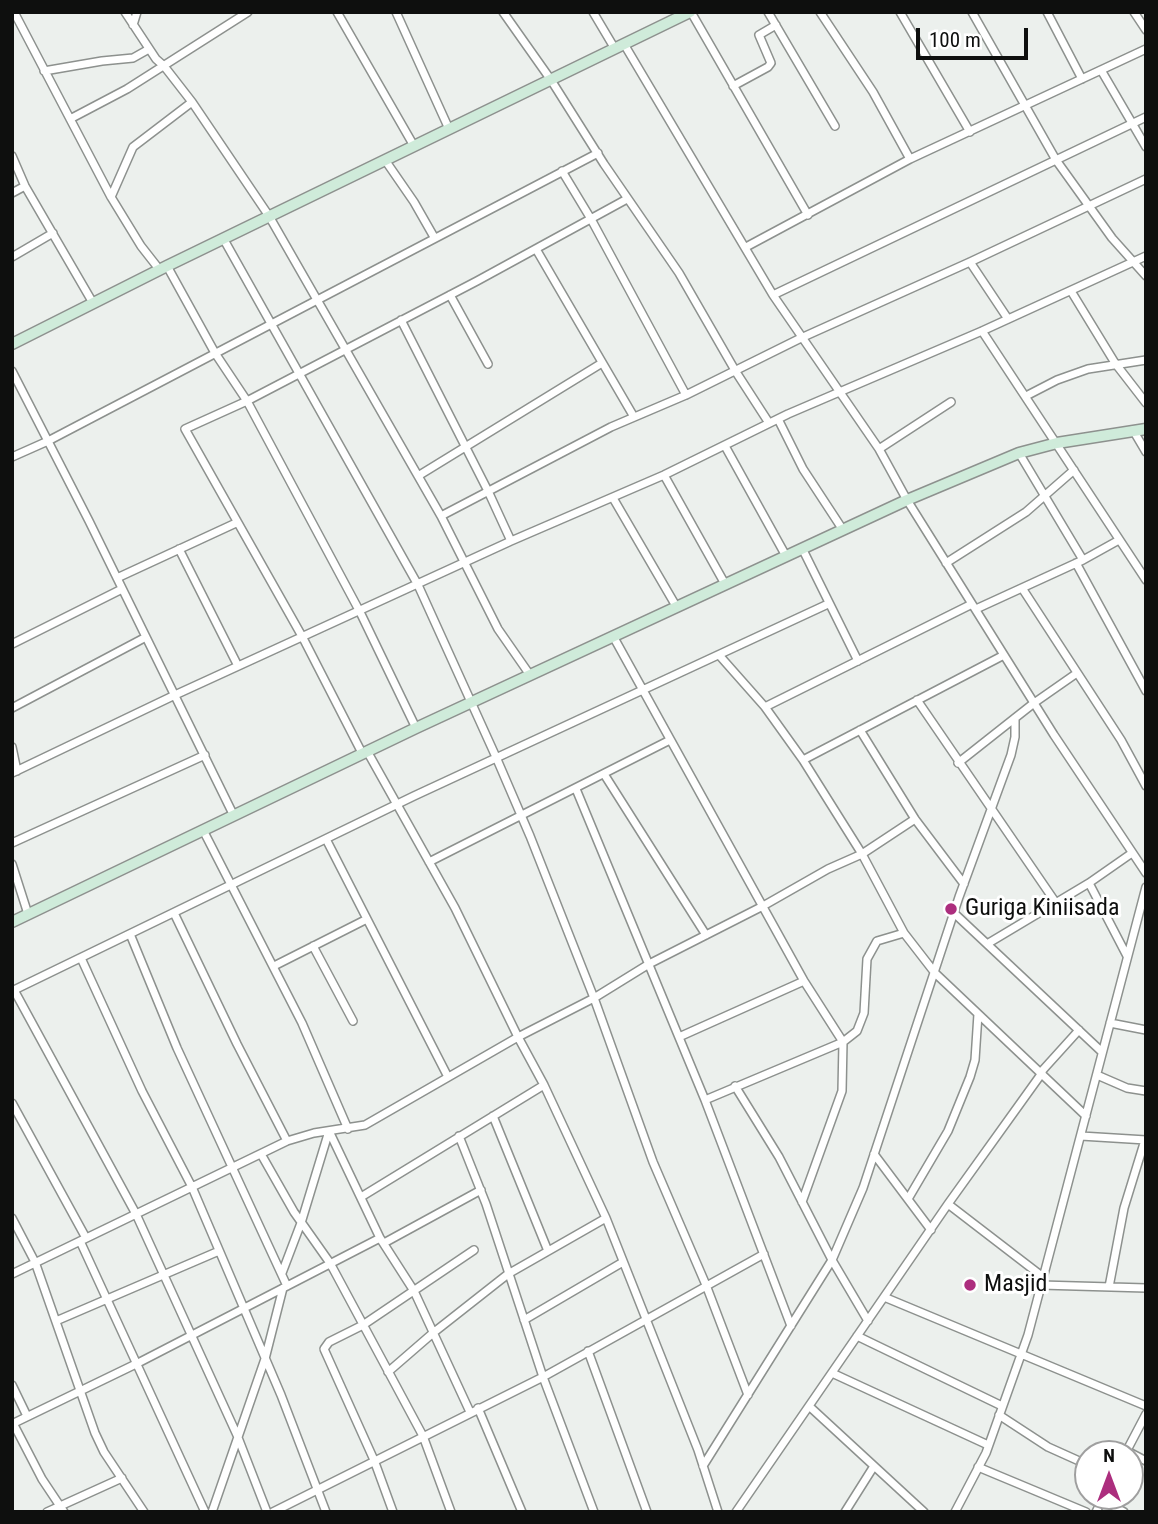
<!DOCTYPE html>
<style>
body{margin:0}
#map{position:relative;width:1158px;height:1524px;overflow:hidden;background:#ecf0ed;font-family:"Roboto Condensed",sans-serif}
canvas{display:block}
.frame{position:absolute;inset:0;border:14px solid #0e0f0e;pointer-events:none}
.north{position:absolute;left:1074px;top:1440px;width:70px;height:70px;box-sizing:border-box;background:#fff;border:2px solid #9f9f9f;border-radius:50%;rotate:0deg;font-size:19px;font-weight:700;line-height:28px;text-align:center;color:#0e0f0e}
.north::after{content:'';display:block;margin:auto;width:24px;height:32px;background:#ac2e7e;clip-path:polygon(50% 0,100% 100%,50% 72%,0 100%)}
.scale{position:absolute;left:916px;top:28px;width:112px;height:32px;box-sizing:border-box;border:4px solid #0e0f0e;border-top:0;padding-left:9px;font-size:21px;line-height:24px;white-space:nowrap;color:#0e0f0e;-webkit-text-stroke:5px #fff;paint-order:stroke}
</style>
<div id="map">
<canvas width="1158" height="1524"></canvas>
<div class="frame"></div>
<div class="north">N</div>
<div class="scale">100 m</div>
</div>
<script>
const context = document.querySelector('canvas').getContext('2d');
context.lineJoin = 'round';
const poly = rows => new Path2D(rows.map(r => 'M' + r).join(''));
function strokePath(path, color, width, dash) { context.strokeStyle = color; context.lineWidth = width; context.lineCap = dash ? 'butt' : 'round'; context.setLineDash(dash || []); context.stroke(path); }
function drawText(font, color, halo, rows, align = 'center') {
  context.font = font + ' "Roboto Condensed",sans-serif'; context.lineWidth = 6; context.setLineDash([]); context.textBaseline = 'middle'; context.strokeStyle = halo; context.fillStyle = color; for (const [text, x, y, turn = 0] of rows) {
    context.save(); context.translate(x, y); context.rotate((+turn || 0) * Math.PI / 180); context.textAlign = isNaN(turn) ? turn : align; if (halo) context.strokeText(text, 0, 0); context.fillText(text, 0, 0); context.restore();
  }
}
const street = poly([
 [14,12,111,197,141,246,159,269],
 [125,12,156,59,164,66,192,102,269,216,441,516,498,629,530,675],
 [337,12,414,146],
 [396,12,449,129],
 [503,12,551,80,604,164,679,273,736,372,769,423],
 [593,12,615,49],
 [691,12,808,215],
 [768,12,835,126],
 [820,12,873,92,910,159],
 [900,12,970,132],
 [972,12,1056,160,1112,238,1146,276],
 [1047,12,1082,79],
 [1134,12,1146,30],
 [133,25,137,12],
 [624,44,773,295,879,449,907,500,1054,735,1146,873],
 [1101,70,1146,147],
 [44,71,102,61,133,58,149,49],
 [733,86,768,67,771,63,759,35,776,25],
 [70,119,127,89,248,12],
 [12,156,25,186,93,303],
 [385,160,414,202,434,237],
 [562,171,591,219,686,395],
 [12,193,25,186],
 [111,197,133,147,192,102],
 [223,238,418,585,496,757,530,836,594,998,653,1162,706,1285,748,1395],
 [746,247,910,159,1146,49],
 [536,249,634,417],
 [12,257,53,233],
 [970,262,1008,319],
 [167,266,215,353,247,401,360,612,416,728],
 [1071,291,1115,363,1146,403],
 [450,295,488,364],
 [773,295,1146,117],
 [401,320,488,491,511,541],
 [982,331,1146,580],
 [12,371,89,521,233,814],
 [1026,396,1057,380,1088,369,1146,360],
 [778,419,803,469,843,530],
 [1133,430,1146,452],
 [725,446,786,556],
 [879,449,951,402],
 [1019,453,1083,560],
 [12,457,48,441,598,153],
 [664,475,725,584],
 [418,476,602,363],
 [613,498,676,606],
 [441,516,611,427,686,395,801,338,970,262,1146,179],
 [802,548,858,661],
 [179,549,238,666],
 [946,563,1026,512,1074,470],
 [1076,563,1146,691],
 [117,578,236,523],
 [1022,588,1121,740,1146,786],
 [976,609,1083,560,1119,540],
 [613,636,804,981,843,1042,842,1091,802,1202],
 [12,644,122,589],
 [719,655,765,707,803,760,862,854,904,933,935,973,1086,1116],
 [917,700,1056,903],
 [765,707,972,604],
 [12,708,146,637],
 [860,730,915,819,964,884],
 [12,747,17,771],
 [367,751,455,908,518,1037,544,1085,606,1218,698,1450,718,1512],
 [362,753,303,638,185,429,247,401,477,281,627,199],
 [803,760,1004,655],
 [958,763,1034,703,1077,673],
 [12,773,175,695,511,541,664,475,788,414,982,331,1146,256],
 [604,774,706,935],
 [576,789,705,1100,791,1326],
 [203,830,302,1023,348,1129],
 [326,839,448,1077],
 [12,843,205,755],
 [429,862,670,740],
 [12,864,28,914],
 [1089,883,1127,956],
 [174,913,237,1044,287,1141],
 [954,913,1102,1052],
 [130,934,177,1048,287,1286],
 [987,944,1089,883,1132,853],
 [313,946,353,1021],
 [81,958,142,1091,192,1187,281,1395,326,1512],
 [274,966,367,919],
 [14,990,136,1214,237,1435,267,1512],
 [12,991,414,796,828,604],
 [1110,1023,1146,1030],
 [679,1037,804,981],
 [1041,1072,1079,1030],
 [1097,1075,1127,1088,1146,1091],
 [735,1086,779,1157,832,1260,868,1321],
 [705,1100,843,1042,857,1031,864,1013,867,959,877,941,904,933],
 [12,1103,86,1238],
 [493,1116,548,1251],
 [329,1131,380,1238,414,1291,470,1412],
 [459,1136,486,1204,543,1377,594,1512],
 [1081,1136,1146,1140],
 [261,1154,294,1212,330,1263,423,1436,451,1512],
 [874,1154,931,1230],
 [361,1197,544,1085],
 [908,1199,948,1131,970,1077,975,1060,978,1014],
 [948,1204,1043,1277],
 [12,1218,35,1262,95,1433,104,1452,144,1512],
 [80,1241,205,1512],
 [384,1243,481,1190],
 [282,1273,301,1223,329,1131],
 [12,1274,287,1141,314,1133,365,1125,518,1037,594,998,649,964,763,906,828,869,862,854,915,819],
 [1041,1285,1146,1288],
 [1109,1287,1124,1208,1145,1140],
 [884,1297,1146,1406],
 [524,1320,623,1262],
 [56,1321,219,1251],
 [857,1336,1002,1406],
 [588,1351,647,1512],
 [388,1372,433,1333,508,1274,606,1218],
 [832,1373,988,1445],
 [12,1385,27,1416],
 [809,1406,924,1512],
 [478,1408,522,1512],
 [999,1415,1048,1447,1088,1465],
 [13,1423,42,1479,64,1512],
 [12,1424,138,1363,380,1238],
 [1127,1451,1146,1461],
 [1125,1454,1146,1414],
 [703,1466,832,1260,863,1188,959,897,1011,755,1015,737,1015,718],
 [978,1467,1086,1512],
 [1102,1500,1124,1512],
 [47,1512,122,1478],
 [212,1512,265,1359,283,1288],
 [273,1512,543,1377,764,1254],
 [393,1512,374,1460,324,1349,329,1342,363,1325,474,1250],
 [736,1512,948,1204,1042,1073],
 [845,1512,874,1466],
 [955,1512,986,1453,1028,1335,1146,887],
 [1096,1512,1104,1496]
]);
const secondary = poly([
 [12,344,167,266,690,12],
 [12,922,416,728,907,500,1019,453,1057,443,1146,429]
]);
strokePath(street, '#8d918e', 10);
strokePath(secondary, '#8d918e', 13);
strokePath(street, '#fff', 7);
strokePath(secondary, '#cfebda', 10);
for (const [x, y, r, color] of [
 [951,909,7,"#ac2e7e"],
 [970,1285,7,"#ac2e7e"]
]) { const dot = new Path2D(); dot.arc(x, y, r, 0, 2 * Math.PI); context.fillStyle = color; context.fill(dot); strokePath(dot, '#fff', 2.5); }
drawText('24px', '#0e0f0e', '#fff', [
 ["Guriga Kiniisada",965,909],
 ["Masjid",984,1285]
], 'left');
</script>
